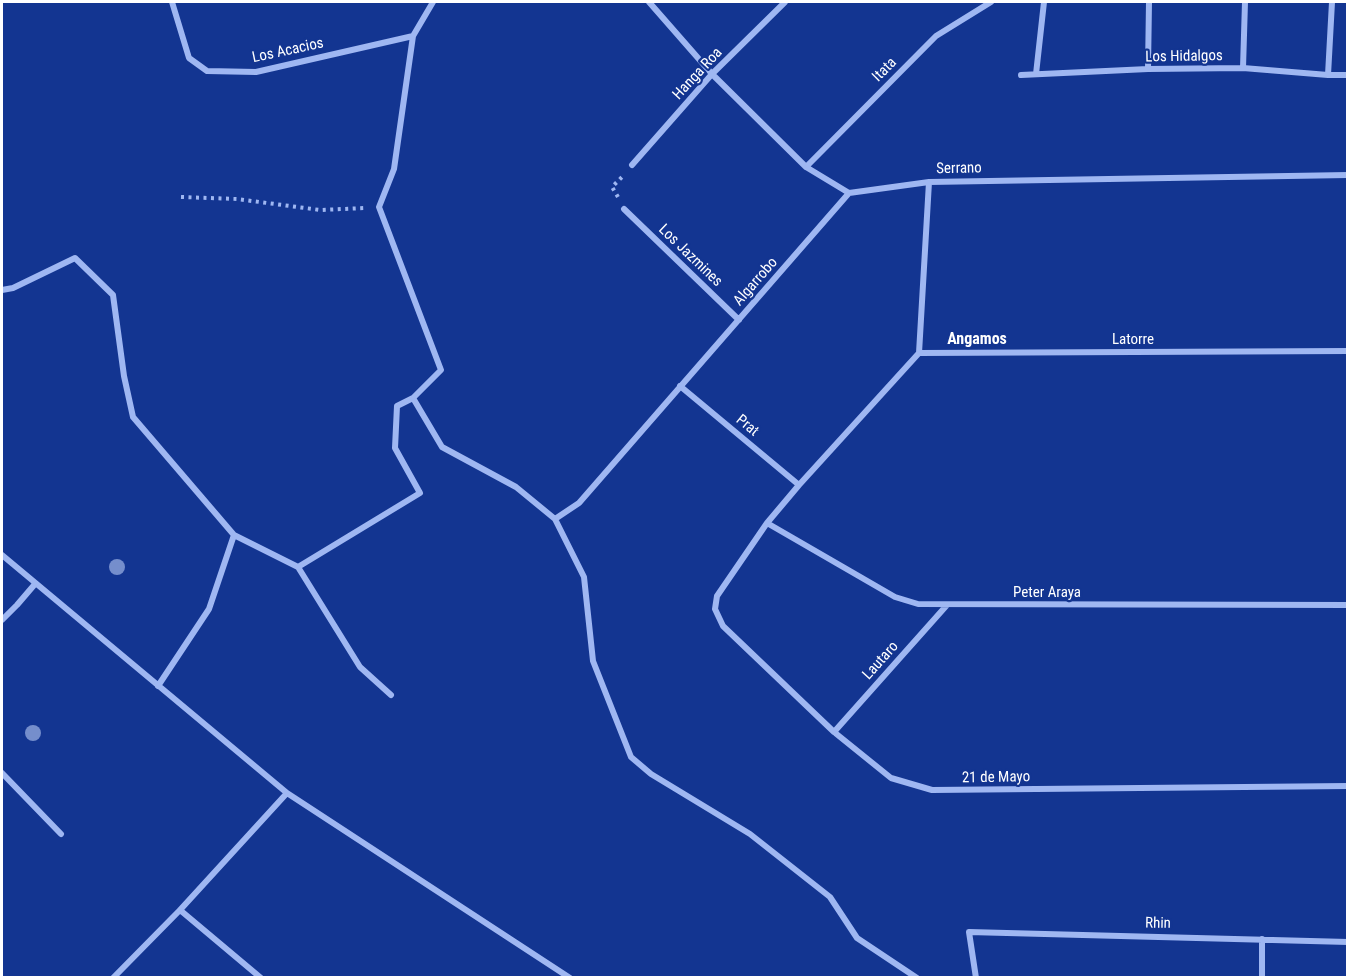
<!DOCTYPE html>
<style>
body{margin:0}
#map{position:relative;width:1349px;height:979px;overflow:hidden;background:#133591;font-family:"Roboto Condensed",sans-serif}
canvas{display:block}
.frame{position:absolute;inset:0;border:3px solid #fff;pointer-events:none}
</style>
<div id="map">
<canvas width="1349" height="979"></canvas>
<div class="frame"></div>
</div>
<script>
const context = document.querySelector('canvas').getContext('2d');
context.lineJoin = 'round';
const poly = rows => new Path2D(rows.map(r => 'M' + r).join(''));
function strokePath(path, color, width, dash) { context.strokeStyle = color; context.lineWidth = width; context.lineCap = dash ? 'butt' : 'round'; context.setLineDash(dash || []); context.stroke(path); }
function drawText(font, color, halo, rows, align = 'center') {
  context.font = font + ' "Roboto Condensed",sans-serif'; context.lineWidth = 4.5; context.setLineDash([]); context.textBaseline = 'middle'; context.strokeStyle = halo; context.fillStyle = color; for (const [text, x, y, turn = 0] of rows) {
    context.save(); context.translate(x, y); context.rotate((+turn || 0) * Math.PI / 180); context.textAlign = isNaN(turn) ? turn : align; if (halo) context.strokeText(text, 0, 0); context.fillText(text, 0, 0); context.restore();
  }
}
strokePath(poly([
 [181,197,237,199,320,210,366,208],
 [618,197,612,187,624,175]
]), '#9fb7f2', 4, [3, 4.5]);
strokePath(poly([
 [172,2,189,58,207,71,256,72,413,36,433,2],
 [649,2,712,74,806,167,849,193,929,182,1348,175],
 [1243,68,1245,2],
 [1148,69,1149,2],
 [1036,74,1044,2],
 [1021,75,1148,69,1243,68,1328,75,1348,75],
 [1328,75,1332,2],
 [632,165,712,74,785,2],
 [806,167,936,36,991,2],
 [929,182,919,353,799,485,767,523,717,596,715,609,723,626,834,732,891,778,932,790,1348,786],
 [624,209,739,320],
 [2,290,13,288,75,258,113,295,124,376,133,417,234,535,298,567,420,493,395,448,397,406,413,398,442,447,516,487,555,519,584,577,593,661,631,757,651,774,750,834,830,897,857,938,917,978],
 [919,353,1348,351],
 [680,386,799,485],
 [413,398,441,370,379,207,394,169,413,36],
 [555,519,579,503,849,193],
 [767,523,895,597,918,604,1348,605],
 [2,555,287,793,570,978],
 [298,567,360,667,391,695],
 [2,620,17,605,35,584],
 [158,686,209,609,234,535],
 [834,732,947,605],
 [2,773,61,834],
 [180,910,261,978],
 [1262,939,1262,978],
 [113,978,180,910,287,793],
 [976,978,969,932,1348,942]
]), '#9fb7f2', 6);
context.fillStyle = '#758ecc';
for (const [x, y] of [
 [117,567],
 [33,733]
]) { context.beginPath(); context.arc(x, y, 8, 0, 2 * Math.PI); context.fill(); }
drawText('15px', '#fff', '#133591', [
 ["Los Acacios",288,51,-12],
 ["Los Hidalgos",1184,57,-1],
 ["Itata",885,70,-45],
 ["Hanga Roa",698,74,-47],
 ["Serrano",959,169,-1],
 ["Los Jazmines",690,256,44],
 ["Algarrobo",756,282,-49],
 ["Latorre",1133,340],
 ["Prat",747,426,39],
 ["Peter Araya",1047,593],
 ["Lautaro",881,661,-48],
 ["21 de Mayo",996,778,-1],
 ["Rhin",1158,924,1]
]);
drawText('bold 16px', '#fff', '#133591', [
 ["Angamos",977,340]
]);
</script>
